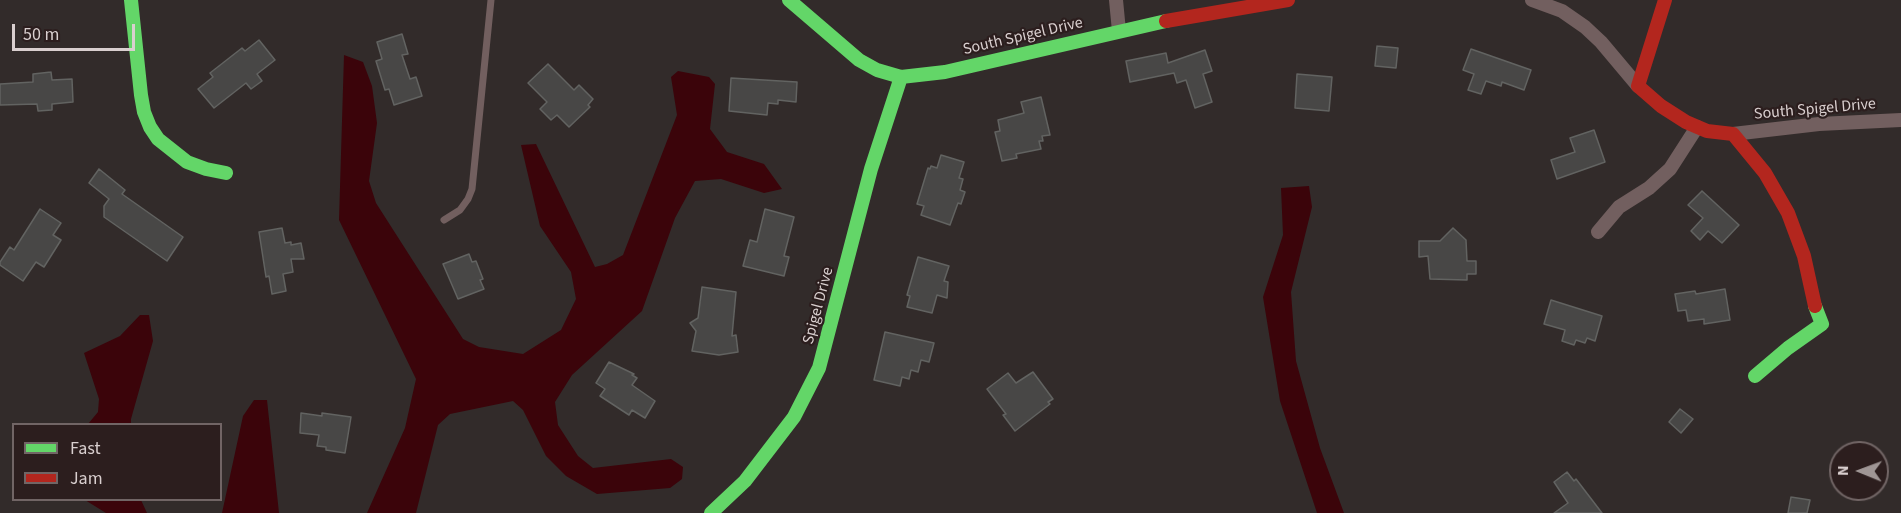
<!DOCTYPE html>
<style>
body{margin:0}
#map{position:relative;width:1901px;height:513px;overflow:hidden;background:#322b2a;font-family:"Source Sans 3",sans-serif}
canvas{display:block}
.legend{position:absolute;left:12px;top:423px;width:210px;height:78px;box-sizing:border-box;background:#2c1e1e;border:2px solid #716565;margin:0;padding:8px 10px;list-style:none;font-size:18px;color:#d9cfcf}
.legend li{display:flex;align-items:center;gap:12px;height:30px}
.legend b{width:30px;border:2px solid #716565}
.north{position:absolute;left:1829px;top:441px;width:60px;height:60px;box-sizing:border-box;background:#2c1e1e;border:2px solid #716565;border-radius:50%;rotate:271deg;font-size:16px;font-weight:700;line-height:24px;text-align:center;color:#d9cfcf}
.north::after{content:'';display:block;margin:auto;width:21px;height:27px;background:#9f9695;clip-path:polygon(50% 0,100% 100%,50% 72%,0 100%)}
.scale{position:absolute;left:12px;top:24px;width:123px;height:27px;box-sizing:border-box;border:3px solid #d9cfcf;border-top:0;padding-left:8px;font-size:18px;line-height:21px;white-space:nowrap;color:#d9cfcf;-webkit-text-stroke:4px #2c1e1e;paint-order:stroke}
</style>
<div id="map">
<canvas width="1901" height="513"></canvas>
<ul class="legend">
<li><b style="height:8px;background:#63d668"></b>Fast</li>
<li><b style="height:8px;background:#b3261e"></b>Jam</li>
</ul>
<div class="north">N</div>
<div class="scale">50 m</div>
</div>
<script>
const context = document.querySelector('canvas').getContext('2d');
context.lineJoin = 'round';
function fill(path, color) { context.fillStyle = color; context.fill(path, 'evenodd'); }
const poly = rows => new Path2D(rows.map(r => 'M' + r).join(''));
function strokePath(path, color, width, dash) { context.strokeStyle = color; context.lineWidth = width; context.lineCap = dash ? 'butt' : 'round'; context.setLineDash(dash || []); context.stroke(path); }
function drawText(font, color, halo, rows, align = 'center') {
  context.font = font + ' "Source Sans 3",sans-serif'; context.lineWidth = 4.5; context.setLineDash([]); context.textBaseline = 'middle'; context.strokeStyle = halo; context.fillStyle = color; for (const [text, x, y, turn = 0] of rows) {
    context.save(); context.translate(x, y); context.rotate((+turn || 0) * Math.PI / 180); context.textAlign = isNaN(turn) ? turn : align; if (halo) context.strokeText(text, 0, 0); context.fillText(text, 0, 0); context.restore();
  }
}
fill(poly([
 [344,55,363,62,372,86,377,123,369,181,376,203,463,339,479,347,523,354,561,330,576,299,571,272,540,226,521,145,536,144,595,267,607,264,623,255,677,115,671,77,678,71,709,77,715,84,710,129,727,152,764,164,782,189,764,193,721,179,695,181,675,218,642,311,572,375,555,402,558,425,578,456,593,468,671,459,683,467,682,479,670,488,597,494,566,476,546,456,523,410,513,401,450,414,438,425,416,513,367,513,405,428,416,379,339,220],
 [1309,186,1312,207,1291,292,1296,361,1320,448,1344,513,1317,513,1280,401,1263,297,1283,235,1281,188],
 [140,315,149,315,153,341,131,419,131,424,88,424,98,412,99,399,84,353,120,336],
 [254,400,267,400,279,513,222,513,243,416],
 [85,500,141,500,147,513,106,513]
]), '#3b040a');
const building = poly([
 [402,34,408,54,402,55,410,79,416,77,422,96,394,105,389,89,385,90,376,61,382,59,377,42,402,34],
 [259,40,275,60,257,74,262,81,251,89,246,83,214,108,198,89,213,77,210,73,242,48,245,51,259,40],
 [1377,46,1398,48,1396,68,1375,66,1377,46],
 [1471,49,1531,70,1524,90,1502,82,1501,86,1486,81,1481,94,1468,90,1474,74,1463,70,1471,49],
 [1205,50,1212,71,1203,74,1212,102,1195,108,1186,80,1177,83,1174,73,1130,82,1126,61,1166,53,1168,63,1205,50],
 [548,64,574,90,579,85,593,99,588,105,590,107,569,127,557,115,551,120,540,109,547,102,528,83,548,64],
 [51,72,52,80,72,79,73,102,52,104,52,110,38,111,37,104,0,105,0,84,33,82,33,74,51,72],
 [1297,74,1332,77,1329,111,1295,108,1297,74],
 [731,78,797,82,796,102,778,100,778,104,768,103,767,115,729,111,731,78],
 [1041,97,1050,135,1042,136,1043,141,1039,141,1041,149,1016,154,1017,158,1002,161,995,132,1000,131,998,120,1024,113,1021,102,1041,97],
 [1594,130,1605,162,1557,179,1551,160,1575,152,1570,138,1594,130],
 [941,155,964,162,959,178,963,179,960,190,965,192,961,204,958,203,950,225,921,215,924,206,917,204,928,168,930,169,931,166,937,168,941,155],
 [99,169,125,190,122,194,183,237,167,261,104,217,104,206,109,199,89,183,99,169],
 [1702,191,1739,225,1722,243,1708,231,1700,240,1691,231,1703,218,1688,205,1702,191],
 [40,209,61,223,53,235,61,240,44,267,36,262,23,281,0,265,0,262,10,247,14,250,40,209],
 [765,209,794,217,784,256,789,257,784,276,743,266,750,240,757,242,765,209],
 [282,228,285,243,291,242,291,245,301,243,304,259,291,259,293,272,283,274,286,291,272,294,269,276,266,277,259,232,282,228],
 [1453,228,1466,240,1467,261,1476,261,1476,274,1467,274,1467,280,1430,279,1428,256,1419,257,1419,241,1440,241,1453,228],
 [469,254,472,262,476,261,483,279,480,280,484,289,458,299,443,264,469,254],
 [918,257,949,266,944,281,948,282,947,298,937,295,932,313,907,307,910,296,907,295,918,257],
 [702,287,736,292,732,336,736,335,738,352,719,355,692,351,696,331,690,323,698,318,702,287],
 [1725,289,1730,320,1704,324,1704,319,1688,321,1686,310,1678,311,1675,294,1695,291,1696,294,1725,289],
 [1551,300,1602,316,1595,341,1587,338,1585,343,1576,340,1574,345,1562,341,1565,330,1544,324,1551,300],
 [885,332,934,343,929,362,921,360,918,372,911,370,909,379,902,377,900,386,874,380,885,332],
 [609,362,634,374,632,375,637,378,632,385,655,401,645,418,632,410,629,415,600,396,605,389,596,383,609,362],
 [1033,372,1053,399,1048,402,1050,404,1015,431,1003,415,1006,414,987,389,1008,373,1016,383,1033,372],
 [1680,409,1693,419,1681,433,1669,422,1680,409],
 [301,413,322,416,322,413,351,417,345,453,326,450,326,447,317,446,319,435,300,433,301,413],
 [1567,472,1574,481,1576,479,1602,513,1554,513,1568,503,1554,482,1567,472],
 [1791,497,1810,500,1807,513,1788,513,1791,497]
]);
fill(building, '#484746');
strokePath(building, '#626361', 1.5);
strokePath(poly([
 [444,220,460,210,468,199,472,189,491,0]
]), '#725f5f', 7);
strokePath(poly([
 [1116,0,1119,31],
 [1532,0,1562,11,1585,27,1601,42,1638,86],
 [1733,134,1819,124,1901,120],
 [1598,232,1619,207,1649,188,1670,169,1697,127]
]), '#725f5f', 14);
strokePath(poly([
 [131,0,141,95,144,112,150,127,158,139,187,162,206,169,226,173],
 [789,0,859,60,877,70,901,77,945,72,1166,21],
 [1755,376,1788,348,1822,324,1815,306],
 [711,513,745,481,794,417,819,368,871,169,901,77]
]), '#63d668', 14);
strokePath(poly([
 [1665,0,1638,86,1661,106,1686,122,1707,131,1733,134,1765,173,1788,213,1804,256,1815,306],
 [1166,21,1288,0]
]), '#b3261e', 14);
drawText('16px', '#d9cfcf', '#2c1e1e', [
 ["South Spigel Drive",1023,37,-13],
 ["South Spigel Drive",1815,110,-5],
 ["Spigel Drive",819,306,-75]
]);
</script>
